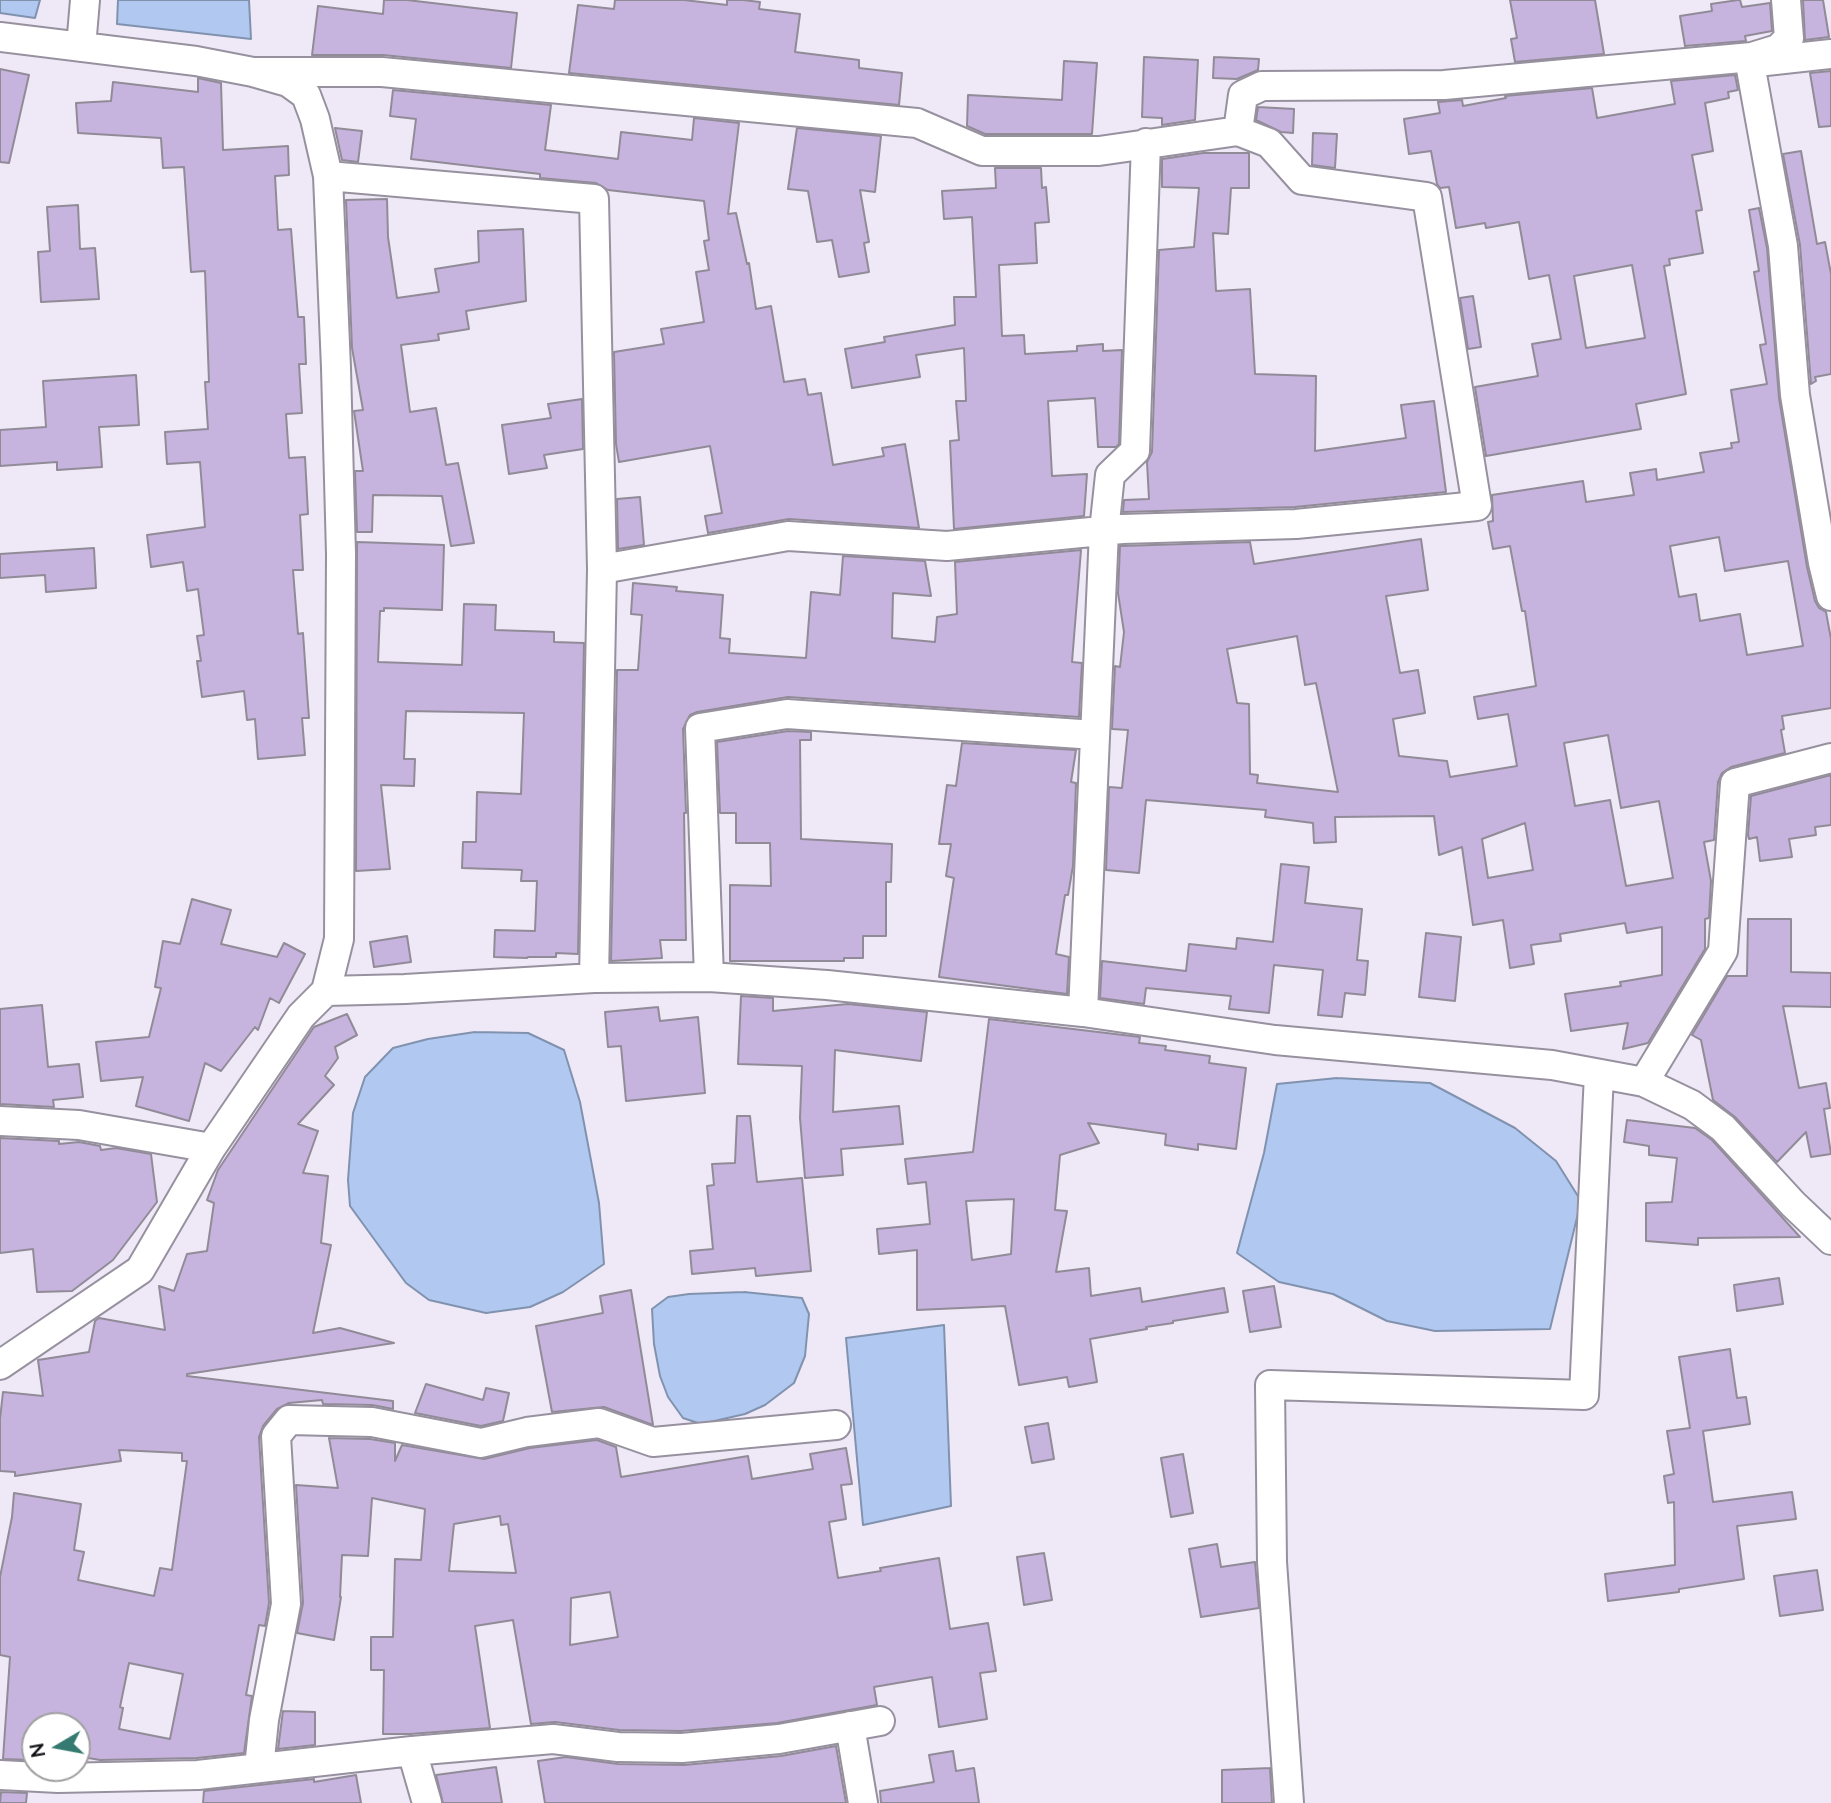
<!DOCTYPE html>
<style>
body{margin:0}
#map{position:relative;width:1831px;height:1803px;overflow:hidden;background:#eee8f7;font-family:Mulish,sans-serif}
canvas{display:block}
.north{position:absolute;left:21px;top:1712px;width:70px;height:70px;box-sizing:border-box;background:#fff;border:2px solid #a09fa1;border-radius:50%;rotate:260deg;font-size:19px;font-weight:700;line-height:28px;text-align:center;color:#121015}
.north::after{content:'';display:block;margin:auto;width:24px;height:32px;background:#347a70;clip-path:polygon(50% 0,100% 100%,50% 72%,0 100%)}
</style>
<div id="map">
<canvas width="1831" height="1803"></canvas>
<div class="north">N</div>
</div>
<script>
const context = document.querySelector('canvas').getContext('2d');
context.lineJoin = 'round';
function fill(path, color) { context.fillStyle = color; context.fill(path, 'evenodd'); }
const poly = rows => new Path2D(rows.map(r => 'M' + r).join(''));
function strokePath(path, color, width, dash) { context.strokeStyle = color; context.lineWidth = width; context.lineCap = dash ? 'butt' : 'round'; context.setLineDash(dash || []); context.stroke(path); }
const water = poly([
 [0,0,40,0,35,18,0,13,0,0],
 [118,0,249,0,251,39,117,24,118,0],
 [475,1032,528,1033,564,1050,580,1102,599,1203,604,1264,563,1292,530,1307,486,1313,429,1300,406,1283,350,1206,348,1180,353,1113,365,1077,393,1048,428,1039,475,1032],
 [1337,1078,1430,1083,1515,1128,1556,1161,1581,1201,1550,1329,1435,1331,1387,1321,1333,1294,1279,1282,1237,1253,1264,1153,1277,1084,1337,1078],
 [744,1292,802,1298,809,1314,805,1356,794,1383,765,1405,745,1414,701,1424,683,1418,668,1397,660,1376,654,1344,652,1309,668,1297,689,1294,744,1292],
 [944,1325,951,1506,863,1525,846,1338,944,1325]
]);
fill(water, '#b1c9f1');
strokePath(water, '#8192af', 2);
const building = poly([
 [384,0,407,0,517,13,511,68,383,55,312,55,318,6,383,14,384,0],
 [615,0,684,0,727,5,727,0,743,0,760,2,759,9,800,14,795,52,859,60,859,68,902,73,899,105,569,73,578,5,614,9,615,0],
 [1510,0,1595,0,1604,54,1515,62,1511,39,1517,38,1510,0],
 [1738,0,1740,0,1742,7,1770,3,1772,31,1745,36,1746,41,1685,46,1680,16,1712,11,1711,4,1738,0],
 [1803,0,1823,0,1829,37,1805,40,1803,0],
 [1144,57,1198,60,1195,120,1162,125,1162,118,1142,117,1144,57],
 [1214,57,1259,59,1258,70,1237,79,1213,78,1214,57],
 [1064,61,1097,63,1092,134,985,134,967,126,968,95,1062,100,1064,61],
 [0,69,29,75,9,163,0,162,0,69],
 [1831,71,1831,126,1819,127,1810,73,1831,71],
 [1735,75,1738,90,1728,92,1729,98,1705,103,1713,151,1692,155,1702,210,1696,211,1703,253,1669,259,1670,265,1664,266,1686,394,1636,404,1641,429,1486,456,1475,387,1538,376,1532,344,1561,339,1549,275,1529,279,1519,222,1486,228,1485,223,1456,228,1449,187,1440,188,1437,184,1431,151,1409,154,1404,119,1440,113,1438,102,1462,100,1463,106,1506,98,1505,96,1592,88,1597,118,1675,104,1671,81,1735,75],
 [1632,265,1645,338,1586,348,1574,276,1632,265],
 [198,78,221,83,223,150,288,146,289,175,275,176,278,230,291,229,298,317,304,317,306,364,299,364,302,413,286,414,289,458,305,457,308,514,300,515,303,570,293,570,298,634,303,633,307,691,309,718,302,718,305,755,258,759,255,719,247,720,244,691,202,697,197,661,201,661,197,636,204,635,198,589,187,591,183,562,151,567,147,535,205,527,200,462,167,464,165,432,208,429,205,382,209,382,205,271,191,272,184,167,163,168,161,138,78,133,76,103,111,101,113,82,198,92,198,78],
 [393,90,551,105,545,150,618,159,621,132,692,140,694,118,739,123,728,214,736,213,747,264,749,263,756,309,771,306,784,382,805,379,808,395,821,393,833,465,884,456,882,448,905,444,919,528,789,519,708,533,705,516,722,513,710,446,619,462,616,444,614,352,664,344,661,329,704,322,696,272,709,270,704,241,709,240,704,201,608,190,596,183,540,178,540,174,411,159,416,119,390,116,393,90],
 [1258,107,1294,109,1293,133,1281,132,1256,120,1258,107],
 [335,128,362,131,358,162,342,160,335,128],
 [797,128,881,136,875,192,860,190,869,242,864,243,869,272,839,277,832,240,817,242,808,191,788,189,797,128],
 [1313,133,1337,134,1335,168,1312,165,1313,133],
 [1801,151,1817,244,1825,242,1831,274,1831,374,1815,377,1816,381,1811,384,1800,245,1783,154,1801,151],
 [1203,153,1249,153,1249,188,1231,188,1228,234,1213,233,1216,291,1250,289,1255,374,1316,376,1315,451,1406,438,1401,405,1434,401,1446,492,1295,507,1123,512,1124,500,1149,499,1147,462,1152,452,1159,250,1194,247,1199,188,1162,187,1162,159,1203,153],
 [995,168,1041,168,1042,188,1046,187,1049,222,1035,223,1037,263,999,265,1002,336,1024,335,1025,354,1077,351,1077,346,1103,344,1103,351,1122,350,1119,444,1116,447,1098,447,1095,398,1048,401,1052,476,1087,474,1084,516,954,529,950,441,959,440,956,401,966,401,964,348,916,355,920,377,852,388,845,349,885,342,884,337,955,325,954,297,976,297,972,217,944,219,942,191,996,188,995,168],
 [387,199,388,237,397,298,439,292,435,269,479,262,478,231,523,229,526,301,466,311,469,329,438,334,439,340,401,345,410,412,436,408,446,465,458,463,474,543,451,546,442,496,373,495,372,532,357,532,355,471,363,471,354,411,363,410,352,348,346,200,387,199],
 [78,205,80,249,95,248,99,299,41,302,38,252,50,251,47,207,78,205],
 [1759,208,1767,248,1779,398,1807,567,1815,601,1819,608,1826,612,1831,639,1831,708,1782,716,1784,729,1781,730,1785,753,1731,767,1722,773,1718,782,1714,840,1704,842,1711,881,1709,918,1705,919,1705,949,1648,1043,1623,1049,1628,1023,1571,1031,1565,994,1621,986,1620,982,1662,975,1662,927,1627,933,1625,923,1560,934,1561,941,1531,945,1534,964,1510,968,1503,920,1473,925,1462,847,1439,855,1434,816,1335,817,1336,842,1314,843,1313,823,1265,817,1266,810,1146,800,1139,873,1106,870,1109,787,1122,788,1128,730,1112,729,1115,666,1120,667,1124,632,1118,593,1120,546,1250,542,1254,564,1421,539,1428,590,1386,596,1400,673,1418,670,1425,713,1393,719,1399,756,1447,761,1450,777,1517,766,1508,714,1478,719,1474,697,1536,686,1525,611,1522,611,1510,546,1493,549,1488,522,1493,521,1492,495,1583,481,1586,502,1634,495,1630,473,1656,469,1657,480,1704,472,1700,453,1732,448,1731,443,1739,442,1731,390,1767,384,1760,345,1766,344,1754,272,1759,271,1749,210,1759,208],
 [1719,537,1725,571,1788,561,1803,646,1747,655,1740,614,1700,621,1696,594,1679,597,1670,546,1719,537],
 [1297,636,1305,685,1316,683,1338,792,1257,783,1258,775,1250,774,1249,704,1237,703,1227,649,1297,636],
 [1608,735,1621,808,1659,801,1673,878,1626,886,1610,800,1575,806,1564,743,1608,735],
 [1525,823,1533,870,1488,878,1482,839,1525,823],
 [1473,296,1481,347,1468,349,1460,298,1473,296],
 [136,375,139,425,99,427,102,467,57,470,57,462,0,466,0,430,46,427,43,381,136,375],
 [582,399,583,449,544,455,547,468,509,474,502,425,551,418,548,404,582,399],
 [640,497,644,545,618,549,617,499,640,497],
 [357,542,444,545,442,610,384,608,384,611,380,611,378,662,462,665,464,604,496,605,495,630,554,632,554,642,584,643,578,954,556,953,556,957,528,957,527,958,494,957,495,930,535,931,537,881,521,881,522,870,462,868,463,842,476,842,477,792,521,794,524,713,406,711,404,759,415,759,414,786,381,785,390,869,356,871,357,542],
 [94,548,96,588,46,592,45,575,0,578,0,554,94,548],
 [1081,550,1072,662,1082,663,1079,717,788,697,697,712,690,715,683,729,686,813,684,813,686,940,660,940,662,958,611,961,617,670,638,670,642,615,631,614,633,583,677,587,676,591,723,595,720,638,730,639,729,653,806,658,811,592,840,595,843,556,925,561,931,596,893,593,892,638,935,642,937,617,957,614,955,562,1081,550],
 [788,731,811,732,811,740,800,740,801,839,892,844,891,882,886,882,886,936,863,936,863,958,844,958,844,961,730,961,730,885,771,886,770,843,736,843,736,813,720,813,717,742,788,731],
 [962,743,1076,750,1071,782,1076,783,1073,866,1068,895,1065,895,1056,954,1069,957,1067,994,939,977,954,878,946,876,951,844,939,844,947,785,956,786,962,743],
 [1831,775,1831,825,1815,827,1816,835,1789,839,1792,857,1760,861,1757,837,1749,839,1748,835,1751,796,1831,775],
 [1281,864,1309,867,1305,903,1362,909,1357,960,1368,961,1365,995,1345,993,1342,1017,1318,1015,1323,970,1274,965,1269,1013,1229,1009,1231,996,1146,988,1144,1004,1100,998,1102,961,1186,971,1189,944,1236,949,1237,938,1273,942,1281,864],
 [192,899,231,910,221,944,277,957,284,943,305,954,279,1003,270,998,258,1030,255,1027,221,1071,205,1063,189,1121,136,1106,143,1077,101,1081,96,1042,149,1037,161,988,155,987,163,941,180,944,192,899],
 [1748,919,1791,919,1791,972,1831,973,1831,1007,1783,1006,1799,1088,1826,1083,1830,1108,1824,1109,1831,1154,1811,1157,1806,1132,1777,1162,1735,1117,1713,1100,1701,1040,1692,1035,1727,976,1747,976,1748,919],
 [1426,933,1461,937,1455,1001,1419,997,1426,933],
 [407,936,411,962,374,967,370,942,407,936],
 [741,996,773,998,773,1011,848,1004,927,1012,921,1061,835,1050,833,1112,899,1106,903,1144,841,1149,843,1175,805,1178,800,1118,802,1066,738,1064,741,996],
 [42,1005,48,1067,79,1064,83,1097,53,1100,54,1107,0,1104,0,1009,42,1005],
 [658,1007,660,1021,698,1017,705,1093,626,1101,621,1046,608,1047,605,1012,658,1007],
 [347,1014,357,1035,335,1047,338,1058,325,1076,334,1085,298,1124,318,1131,303,1173,328,1176,321,1243,331,1245,313,1333,340,1328,394,1343,187,1374,187,1376,393,1401,393,1409,372,1405,323,1404,322,1400,289,1403,277,1409,263,1426,259,1437,269,1603,265,1626,259,1625,246,1695,252,1696,244,1753,197,1758,100,1760,77,1756,77,1726,35,1726,31,1760,3,1759,10,1657,0,1655,0,1577,12,1517,14,1493,81,1504,74,1550,84,1552,78,1580,154,1596,160,1568,172,1570,187,1461,182,1461,182,1453,119,1450,121,1461,15,1476,15,1472,0,1471,0,1419,3,1392,43,1396,38,1360,89,1352,95,1321,99,1318,165,1330,159,1286,174,1291,187,1254,207,1251,214,1203,207,1200,218,1170,314,1027,347,1014],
 [129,1663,183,1674,170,1739,119,1729,123,1708,120,1707,129,1663],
 [989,1019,1140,1037,1139,1043,1166,1046,1165,1050,1210,1056,1209,1063,1246,1068,1236,1149,1198,1144,1198,1150,1165,1145,1166,1134,1088,1123,1099,1143,1060,1155,1055,1210,1067,1211,1056,1272,1089,1268,1091,1296,1140,1288,1142,1302,1224,1288,1228,1312,1173,1321,1173,1323,1146,1327,1147,1329,1090,1339,1097,1382,1069,1387,1067,1377,1019,1385,1005,1306,917,1310,917,1250,879,1254,877,1229,930,1224,926,1182,908,1184,905,1159,973,1152,989,1019],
 [1014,1199,1011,1254,972,1260,966,1201,1014,1199],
 [737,1116,750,1116,757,1182,802,1178,811,1271,756,1276,755,1268,692,1274,690,1251,713,1249,707,1186,714,1185,712,1164,735,1163,737,1116],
 [1627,1120,1695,1128,1712,1140,1800,1237,1698,1238,1698,1245,1646,1241,1646,1203,1672,1202,1677,1158,1649,1155,1649,1146,1624,1142,1627,1120],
 [0,1138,59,1141,59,1144,79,1142,100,1146,101,1150,116,1148,151,1154,157,1202,113,1260,72,1291,37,1292,33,1249,0,1253,0,1138],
 [1779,1278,1783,1304,1737,1311,1734,1285,1779,1278],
 [1274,1286,1281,1327,1250,1332,1243,1291,1274,1286],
 [631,1290,653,1425,604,1407,552,1412,536,1326,603,1313,600,1296,631,1290],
 [1730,1349,1737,1398,1746,1397,1750,1424,1703,1431,1713,1502,1792,1492,1796,1519,1737,1526,1744,1579,1679,1589,1679,1592,1608,1601,1605,1574,1675,1565,1674,1502,1668,1503,1664,1476,1674,1474,1667,1431,1690,1428,1679,1357,1730,1349],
 [426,1384,483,1400,486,1388,509,1393,503,1421,481,1426,415,1413,426,1384],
 [1048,1423,1054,1459,1032,1463,1025,1427,1048,1423],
 [329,1438,370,1439,395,1443,395,1461,402,1445,484,1459,530,1448,597,1440,616,1447,621,1477,748,1456,752,1479,813,1469,810,1454,846,1448,852,1484,841,1485,846,1519,829,1522,838,1578,881,1571,880,1568,939,1558,950,1629,988,1623,996,1671,980,1673,987,1719,939,1727,932,1677,874,1687,877,1705,777,1723,681,1731,619,1730,555,1722,531,1724,513,1620,475,1626,490,1728,410,1734,383,1734,384,1670,371,1670,371,1637,393,1637,395,1559,421,1560,425,1509,372,1498,368,1556,342,1555,340,1597,341,1597,334,1640,297,1633,303,1603,296,1485,338,1488,329,1438],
 [500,1516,501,1525,508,1524,516,1573,449,1571,454,1524,500,1516],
 [610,1592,618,1637,570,1645,571,1598,610,1592],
 [1183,1454,1193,1513,1171,1517,1161,1458,1183,1454],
 [1217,1544,1221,1567,1255,1562,1259,1608,1201,1617,1189,1549,1217,1544],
 [1044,1553,1052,1600,1024,1605,1017,1557,1044,1553],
 [1817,1570,1823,1610,1780,1616,1774,1576,1817,1570],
 [283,1711,315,1712,315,1745,278,1749,283,1711],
 [836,1746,846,1803,545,1803,538,1761,566,1757,618,1764,684,1765,781,1756,836,1746],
 [953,1751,956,1771,974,1768,979,1803,881,1803,880,1791,934,1782,929,1755,953,1751],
 [496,1767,502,1803,443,1803,436,1775,496,1767],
 [1270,1768,1272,1803,1222,1803,1222,1770,1270,1768],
 [356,1775,361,1803,203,1803,204,1791,314,1779,314,1782,356,1775],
 [1,1792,27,1793,26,1803,0,1803,1,1792]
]);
fill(building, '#c7b4de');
strokePath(building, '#918b98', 2);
const minor = poly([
 [0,37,196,61,253,72,288,82,306,95,315,119,328,176,336,368,341,554,339,939,326,991,301,1016,211,1148,140,1270,0,1365],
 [81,47,85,0],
 [1831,54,1757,62,1751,69,1783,246,1795,395,1823,563,1831,596],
 [253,72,382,72,917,123,982,151,1099,151,1238,131,1269,143,1302,180,1427,197,1477,506,1296,524,1122,529,947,546,788,536,602,569,594,199,328,176],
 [1238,131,1243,95,1262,86,1444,85,1752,57,1778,49,1789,38,1786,0],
 [709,977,700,728,787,714,1095,735],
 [594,978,602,569],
 [326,991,405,989,594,978,709,977,827,985,1083,1012,1275,1040,1552,1065,1644,1082,1692,1105,1723,1128,1793,1204,1831,1240],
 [1083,1012,1104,531,1110,475,1135,451,1146,143],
 [1644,1082,1723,951,1735,783,1831,758],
 [0,1121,79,1125,211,1148],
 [850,1726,863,1803],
 [412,1751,427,1803],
 [259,1768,264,1720,286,1604,276,1436,289,1420,372,1422,481,1443,527,1432,599,1423,653,1442,836,1425],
 [0,1775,58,1778,198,1775,412,1751,553,1739,618,1747,682,1748,779,1739,880,1721],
 [1289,1803,1272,1562,1270,1385,1584,1395,1599,1074]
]);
strokePath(minor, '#97919f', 32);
strokePath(minor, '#fff', 28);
</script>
